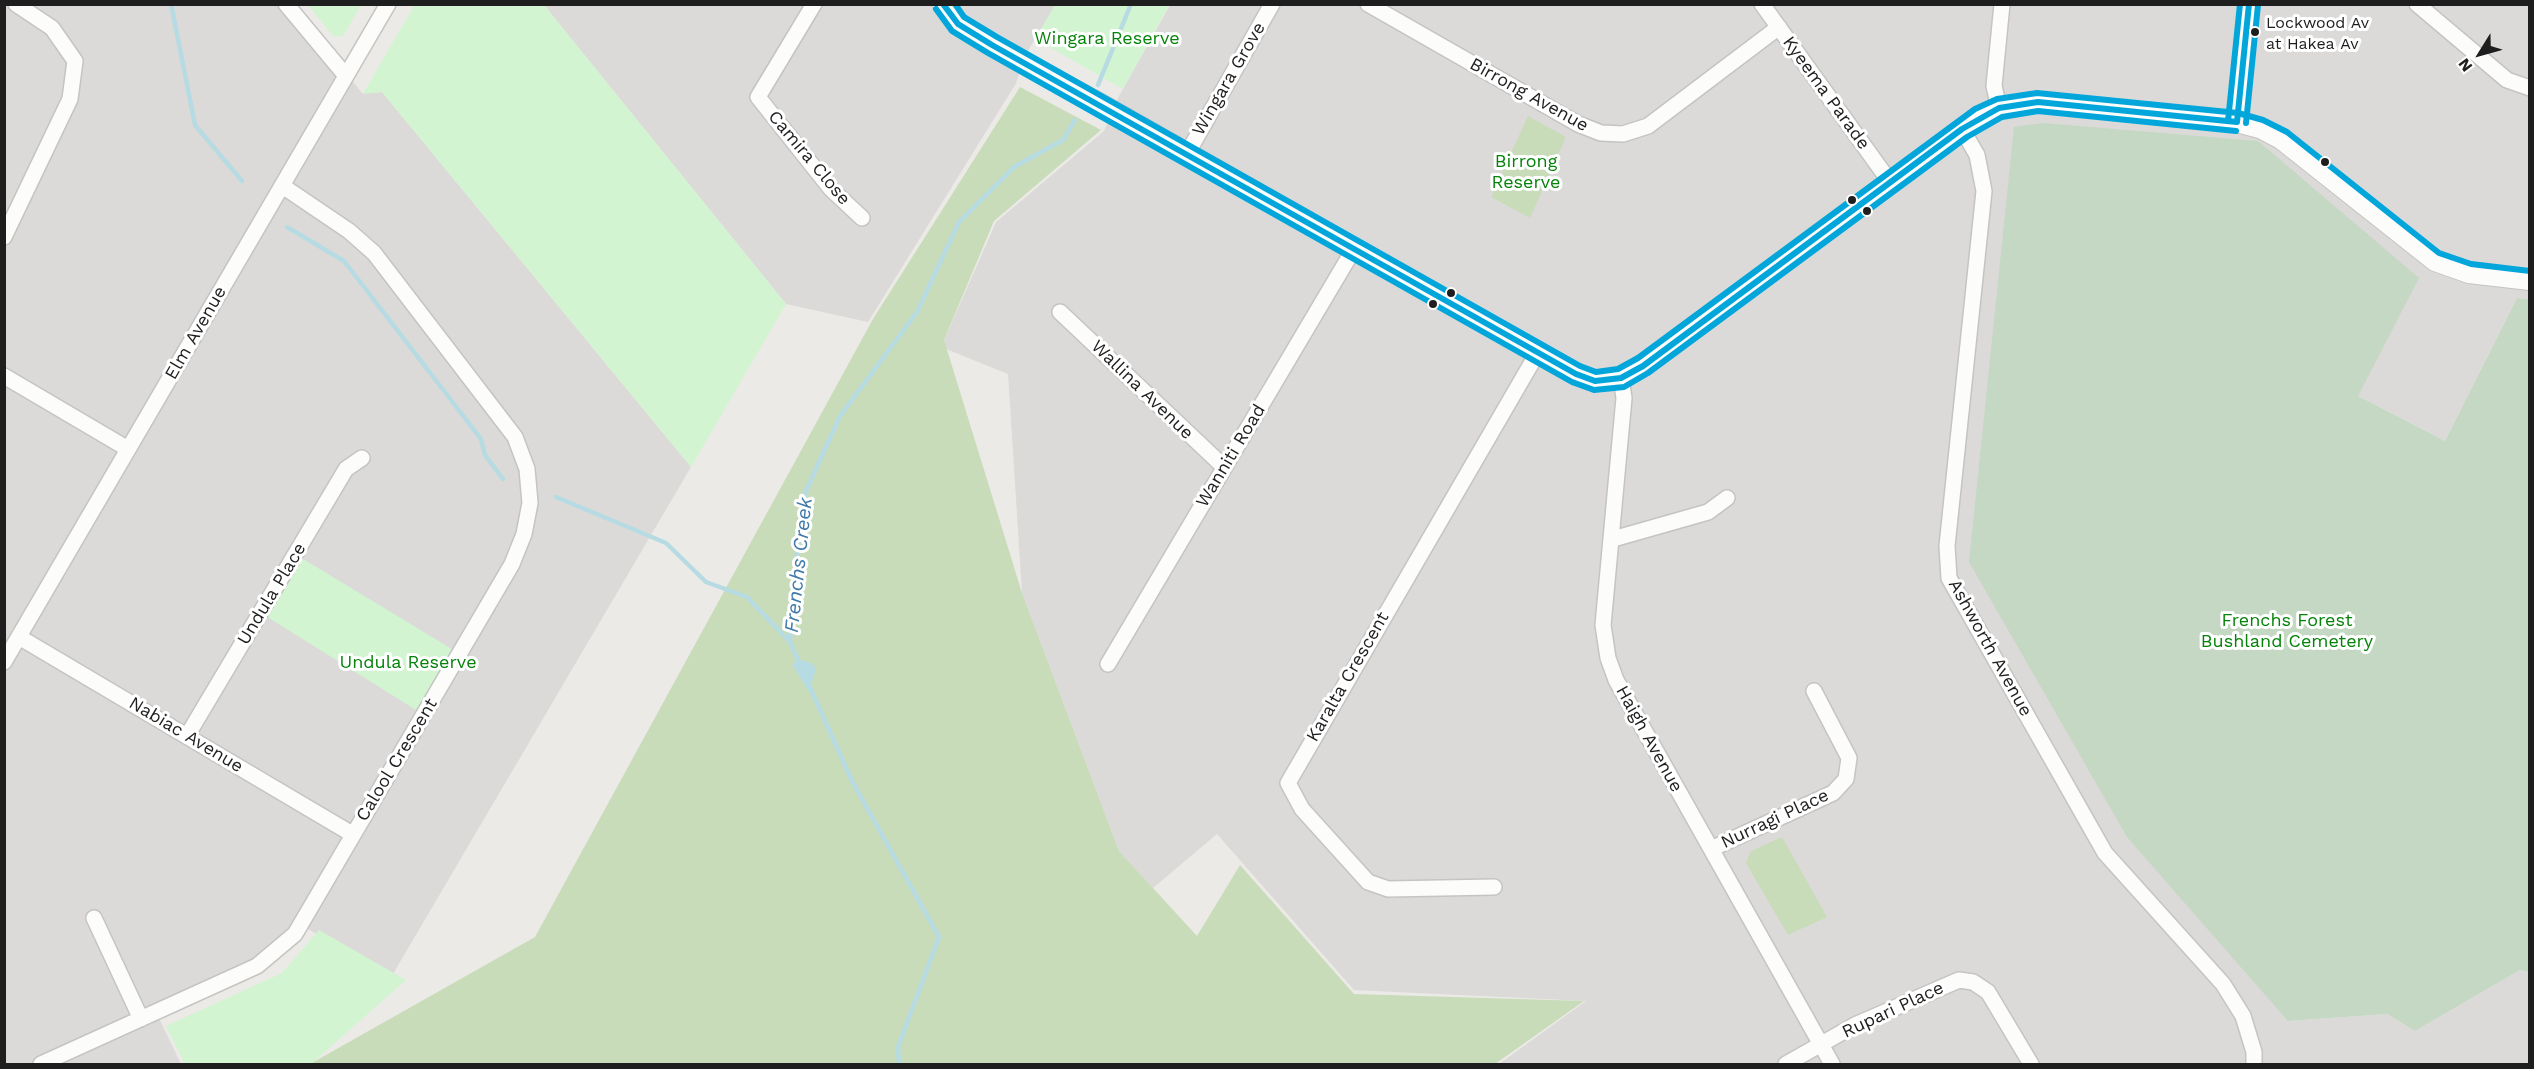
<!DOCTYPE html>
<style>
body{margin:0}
#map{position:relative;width:2534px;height:1069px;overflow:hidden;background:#eceae6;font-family:"Work Sans",sans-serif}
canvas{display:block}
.frame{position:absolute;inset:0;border:6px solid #1e1e1e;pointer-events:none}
.north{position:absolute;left:2450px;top:24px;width:60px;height:60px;-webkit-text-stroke:4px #fff;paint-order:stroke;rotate:233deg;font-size:16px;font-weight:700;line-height:24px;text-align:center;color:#1e1e1e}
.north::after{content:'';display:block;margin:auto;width:21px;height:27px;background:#1e1e1e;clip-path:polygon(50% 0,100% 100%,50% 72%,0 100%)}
</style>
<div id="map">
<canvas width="2534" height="1069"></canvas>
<div class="frame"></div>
<div class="north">N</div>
</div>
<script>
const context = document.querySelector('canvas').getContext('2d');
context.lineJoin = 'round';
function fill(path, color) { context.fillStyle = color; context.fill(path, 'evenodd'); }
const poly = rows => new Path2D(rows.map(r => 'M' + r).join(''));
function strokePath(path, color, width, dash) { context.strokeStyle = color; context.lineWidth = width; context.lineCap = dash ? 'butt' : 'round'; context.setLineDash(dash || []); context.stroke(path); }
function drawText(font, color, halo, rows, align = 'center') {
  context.font = font + ' "Work Sans",sans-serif'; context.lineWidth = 6; context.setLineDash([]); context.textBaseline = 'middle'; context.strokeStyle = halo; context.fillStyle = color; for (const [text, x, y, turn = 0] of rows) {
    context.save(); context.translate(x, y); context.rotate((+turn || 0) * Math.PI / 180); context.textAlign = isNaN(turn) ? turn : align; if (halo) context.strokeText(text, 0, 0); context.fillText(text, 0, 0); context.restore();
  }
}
fill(poly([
 [5,5,293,5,362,93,382,92,691,467,390,979,295,921,285,934,253,962,153,1006,181,1064,5,1064],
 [544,5,1056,5,1029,49,1015,85,868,322,786,304],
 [1170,5,2529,5,2529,299,2517,298,2445,441,2358,396,2258,141,2288,1021,2387,1014,2415,1031,2520,970,2529,972,2529,1064,1499,1064,1586,1001,1354,990,1217,834,1153,888,1119,851,1022,593,1008,374,941,347,996,222,1104,131,1119,96]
]), '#dbdad8');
fill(poly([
 [1020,87,1101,130,994,221,944,340,1022,593,1119,851,1197,936,1240,865,1354,994,1584,1001,1495,1064,310,1064,535,937,873,319],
 [1528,116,1566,137,1530,218,1491,197],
 [1782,837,1827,917,1788,935,1746,863,1751,851]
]), '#c8dcb9');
fill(poly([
 [2043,123,2258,141,2419,278,2358,396,2445,441,2517,298,2529,299,2529,972,2520,970,2415,1031,2387,1014,2288,1021,2127,837,1969,562,2014,127]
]), '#c4d8c3');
fill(poly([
 [415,4,544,5,786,304,691,467,382,92,363,94],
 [308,5,361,5,343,36,333,36],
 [1055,5,1055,4,1169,5,1123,89,1035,39],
 [295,554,460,654,424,715,261,613],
 [319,930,406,980,311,1064,185,1064,166,1026,282,973]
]), '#d2f4d1');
fill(poly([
 [803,660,813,664,816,669,809,692,792,664]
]), '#b7dbe2');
strokePath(poly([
 [171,4,195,125,242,181],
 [1098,85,1131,4],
 [287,227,344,261,481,439,485,455,503,479],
 [556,497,666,543,706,582,747,597,790,642],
 [800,665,790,642,793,584,805,493,840,416,917,312,959,222,1014,167,1063,140,1075,120],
 [808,683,852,781,939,937,898,1047,899,1064]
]), '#b7dbe2', 4.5);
const minor = poly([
 [286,4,346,76],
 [814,4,758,97,831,189,862,218],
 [1368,4,1578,124,1601,133,1623,134,1648,126,1779,27],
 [1762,4,1890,182],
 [2417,4,2507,80,2530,88],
 [1999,108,1994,86,2002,4],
 [1962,129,1977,155,1984,191,1947,546,1949,578,2105,853,2223,984,2243,1016,2254,1052,2254,1064],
 [1187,154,1272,4],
 [4,237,70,99,75,61,52,28,16,4],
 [1060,312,1224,467],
 [4,376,128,449],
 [1621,378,1624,398,1603,625,1608,658,1616,680,1832,1064],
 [1613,539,1708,512,1727,498],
 [19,637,352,834],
 [4,662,388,4],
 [1108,664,1355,247],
 [187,736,346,469,362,458],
 [1711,849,1833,793,1846,779,1849,758,1814,691],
 [1494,887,1388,889,1368,882,1302,809,1288,783,1538,352],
 [94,918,141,1019],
 [41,1064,257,966,295,934,512,564,524,534,530,503,527,469,515,437,374,253,349,231,284,187],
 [1786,1064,1855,1025,1959,980,1973,982,1988,992,2031,1064]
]);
const tertiary = poly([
 [943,4,958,24,992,45,1104,106,1576,374,1595,381,1621,378,1643,366,1980,117,1999,108,2038,102,2237,122,2260,128,2281,139,2435,261,2469,273,2530,280],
 [2237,122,2249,4]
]);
strokePath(minor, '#c5c4c2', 18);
strokePath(tertiary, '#c5c4c2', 22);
strokePath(minor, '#fcfcfb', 15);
strokePath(tertiary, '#fcfcfb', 20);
strokePath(poly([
 [943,4,958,24,992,45,1576,374,1595,381,1621,378,1643,366,1962,129,1999,108,2038,102,2237,122],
 [2237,122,2249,4]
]), '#03a6da', 6);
strokePath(poly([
 [936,9,952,31,988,53,1572,382,1594,390,1624,387,1648,373,1967,137,2002,117,2038,111,2236,131],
 [2246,123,2258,5]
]), '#03a6da', 6);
strokePath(poly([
 [955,4,964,17,997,37,1580,366,1596,372,1618,369,1638,358,1975,109,1997,99,2037,93,2238,113,2263,120,2287,132,2439,253,2471,264,2530,271],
 [2228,121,2240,4]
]), '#03a6da', 6);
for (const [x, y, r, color] of [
 [2255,32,5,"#1e1e1e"],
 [2325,162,5,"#1e1e1e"],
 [1852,200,5,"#1e1e1e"],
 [1867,211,5,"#1e1e1e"],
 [1451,293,5,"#1e1e1e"],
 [1433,304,5,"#1e1e1e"]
]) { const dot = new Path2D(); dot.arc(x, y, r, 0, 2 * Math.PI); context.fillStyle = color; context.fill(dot); strokePath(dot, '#fff', 2); }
drawText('16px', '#1e1e1e', '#fff', [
 ["Lockwood Av",2266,23],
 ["at Hakea Av",2266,44]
], 'left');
drawText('18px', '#058309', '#fff', [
 ["Wingara Reserve",1107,39],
 ["Birrong",1526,162],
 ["Reserve",1526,183],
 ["Frenchs Forest",2287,621],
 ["Bushland Cemetery",2287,642],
 ["Undula Reserve",408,663]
]);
drawText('18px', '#1e1e1e', '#fff', [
 ["Wingara Grove",1229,79,-60],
 ["Kyeema Parade",1826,93,54],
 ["Birrong Avenue",1529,95,29],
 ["Camira Close",809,158,50],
 ["Elm Avenue",196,333,-60],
 ["Wallina Avenue",1142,390,44],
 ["Wanniti Road",1231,456,-59],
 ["Undula Place",272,594,-59],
 ["Ashworth Avenue",1990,648,61],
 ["Karalta Crescent",1348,677,-60],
 ["Nabiac Avenue",186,735,31],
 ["Haigh Avenue",1649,739,61],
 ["Calool Crescent",397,760,-59],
 ["Nurragi Place",1775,819,-25],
 ["Rupari Place",1893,1010,-25]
]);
drawText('italic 20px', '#417bab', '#fff', [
 ["Frenchs Creek",799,565,-84]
]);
</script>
